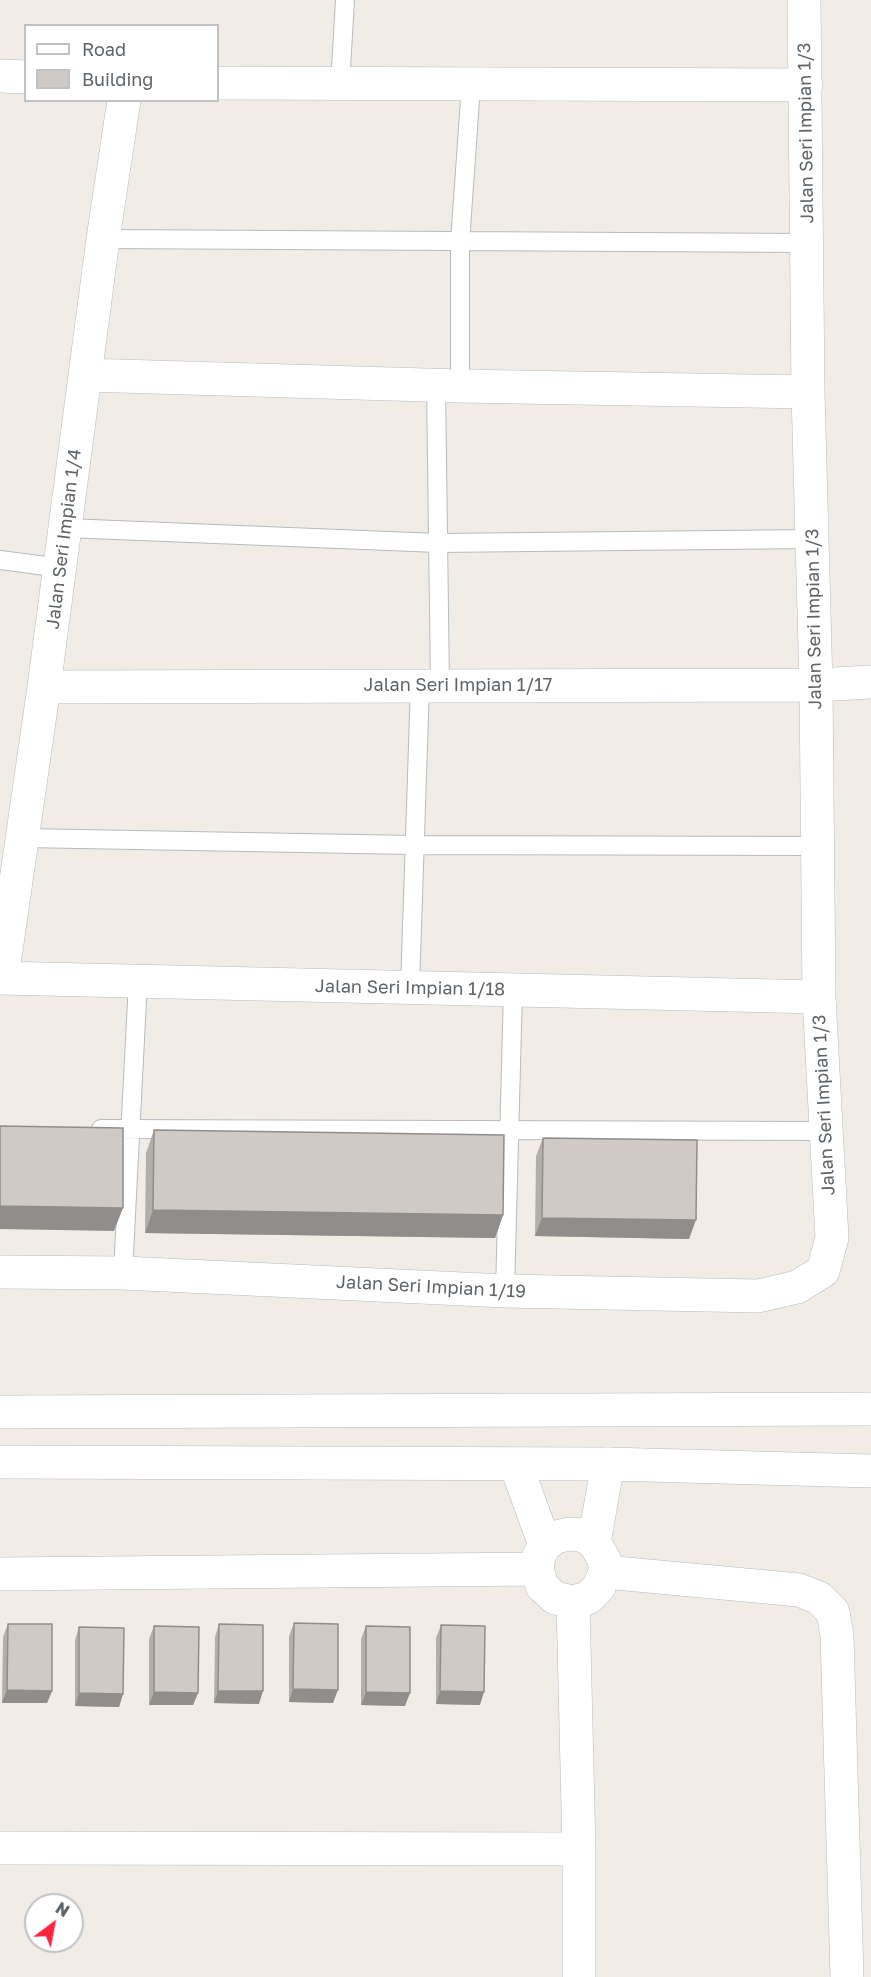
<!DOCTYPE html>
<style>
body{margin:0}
#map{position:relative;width:871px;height:1977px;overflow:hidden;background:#f1ede6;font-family:"Golos Text",sans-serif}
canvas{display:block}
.legend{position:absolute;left:24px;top:24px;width:195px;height:78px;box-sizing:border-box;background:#fff;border:2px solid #bfc1c3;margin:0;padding:8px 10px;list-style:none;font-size:18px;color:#5e6468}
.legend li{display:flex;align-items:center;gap:12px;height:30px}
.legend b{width:30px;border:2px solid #bfc1c3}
.north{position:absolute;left:24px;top:1893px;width:60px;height:60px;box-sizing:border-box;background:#fff;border:2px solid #bfc1c3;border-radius:50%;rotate:32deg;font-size:16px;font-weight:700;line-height:24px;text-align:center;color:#5e6468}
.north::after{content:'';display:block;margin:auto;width:21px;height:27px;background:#fa243e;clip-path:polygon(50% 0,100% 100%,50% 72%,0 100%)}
</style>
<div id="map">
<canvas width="871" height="1977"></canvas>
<ul class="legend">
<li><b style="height:8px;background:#fff"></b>Road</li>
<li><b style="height:16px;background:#cfcac5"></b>Building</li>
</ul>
<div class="north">N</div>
</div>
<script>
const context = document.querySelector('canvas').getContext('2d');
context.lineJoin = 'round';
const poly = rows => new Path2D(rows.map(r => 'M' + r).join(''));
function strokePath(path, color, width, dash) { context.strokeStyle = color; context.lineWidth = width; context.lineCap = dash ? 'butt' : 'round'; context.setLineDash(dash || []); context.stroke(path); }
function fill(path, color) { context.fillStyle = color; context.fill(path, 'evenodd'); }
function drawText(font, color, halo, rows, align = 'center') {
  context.font = font + ' "Golos Text",sans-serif'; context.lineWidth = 6; context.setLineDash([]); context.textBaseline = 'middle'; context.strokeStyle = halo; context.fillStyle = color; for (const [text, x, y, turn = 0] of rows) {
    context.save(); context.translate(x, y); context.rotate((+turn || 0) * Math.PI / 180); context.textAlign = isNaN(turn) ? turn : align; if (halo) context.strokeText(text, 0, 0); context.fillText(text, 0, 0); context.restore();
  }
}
const lane = poly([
 [340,85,345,0],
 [103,239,807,243],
 [436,384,440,686],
 [460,386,460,242,471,86],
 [66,528,438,543,812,539],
 [0,560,61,568],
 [23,838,413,845,818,846],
 [410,988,420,685],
 [101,1129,826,1131],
 [123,1273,138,981],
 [505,1291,513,990]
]);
const street = poly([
 [0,76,26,77],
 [218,83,806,85],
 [85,375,460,386,808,392],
 [44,687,816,685,871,682],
 [0,978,819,997],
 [2,978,44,687,103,239,124,100],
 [0,1272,123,1273,505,1291,758,1296,797,1287,823,1271,832,1238,819,997,816,685,808,392,804,0],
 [516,1465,545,1545],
 [594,1542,582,1535,569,1534,556,1537,545,1545,539,1556,537,1569,542,1586,555,1598,573,1602,588,1598,599,1587,605,1572,605,1561,594,1542,608,1464],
 [605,1572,799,1590,819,1598,833,1612,837,1636,847,1977],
 [0,1574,537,1569],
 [573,1602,579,1849,579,1977],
 [0,1848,579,1849]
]);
const secondary = poly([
 [0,1412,871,1409],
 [0,1462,608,1464,871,1471]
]);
strokePath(lane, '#b7bbbe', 20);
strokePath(street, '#b7bbbe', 34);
strokePath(secondary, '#b5bbbf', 34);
strokePath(lane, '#fff', 18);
strokePath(street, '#fff', 33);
strokePath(secondary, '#fff', 33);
fill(poly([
 [154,1130,503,1215,495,1238,145,1233,146,1153],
 [543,1138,689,1239,535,1236,536,1156],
 [294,1623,333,1703,289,1702,289,1636],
 [8,1624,52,1691,47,1703,2,1703,3,1637],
 [219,1624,259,1704,214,1703,215,1637],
 [441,1625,480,1705,436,1704,436,1638],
 [154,1626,198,1693,193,1705,149,1705,149,1639],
 [366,1626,405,1706,361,1705,361,1639],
 [79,1627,123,1694,119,1707,75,1706,75,1640]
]), '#b2aea9');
fill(poly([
 [0,1206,123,1208,114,1231,0,1229],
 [153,1210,503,1215,495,1238,145,1233],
 [542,1218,696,1220,689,1239,535,1236],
 [293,1689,338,1690,333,1703,289,1702],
 [7,1690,52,1691,47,1703,2,1703],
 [218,1691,263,1691,259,1704,214,1703],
 [440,1691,484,1692,480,1705,436,1704],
 [154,1692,198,1693,193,1705,149,1705],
 [366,1692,410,1693,405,1706,361,1705],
 [79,1693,123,1694,119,1707,75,1706]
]), '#918d8a');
const building = poly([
 [0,1126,123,1128,123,1208,0,1206,0,1126],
 [154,1130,504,1135,503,1215,153,1210,154,1130],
 [543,1138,697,1140,696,1220,542,1218,543,1138],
 [294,1623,338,1624,338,1690,293,1689,294,1623],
 [8,1624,52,1624,52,1691,7,1690,8,1624],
 [219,1624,263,1625,263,1691,218,1691,219,1624],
 [441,1625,485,1626,484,1692,440,1691,441,1625],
 [154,1626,199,1627,198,1693,154,1692,154,1626],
 [366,1626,410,1627,410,1693,366,1692,366,1626],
 [79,1627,124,1628,123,1694,79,1693,79,1627]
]);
fill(building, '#cfcac5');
strokePath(building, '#918d8a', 1.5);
drawText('18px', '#5e6468', '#fff', [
 ["Jalan Seri Impian 1/3",806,133,-91],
 ["Jalan Seri Impian 1/4",64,539,-83],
 ["Jalan Seri Impian 1/3",814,619,-91],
 ["Jalan Seri Impian 1/17",458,685],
 ["Jalan Seri Impian 1/18",410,988,1],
 ["Jalan Seri Impian 1/3",824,1105,-93],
 ["Jalan Seri Impian 1/19",431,1287,3]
]);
</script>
